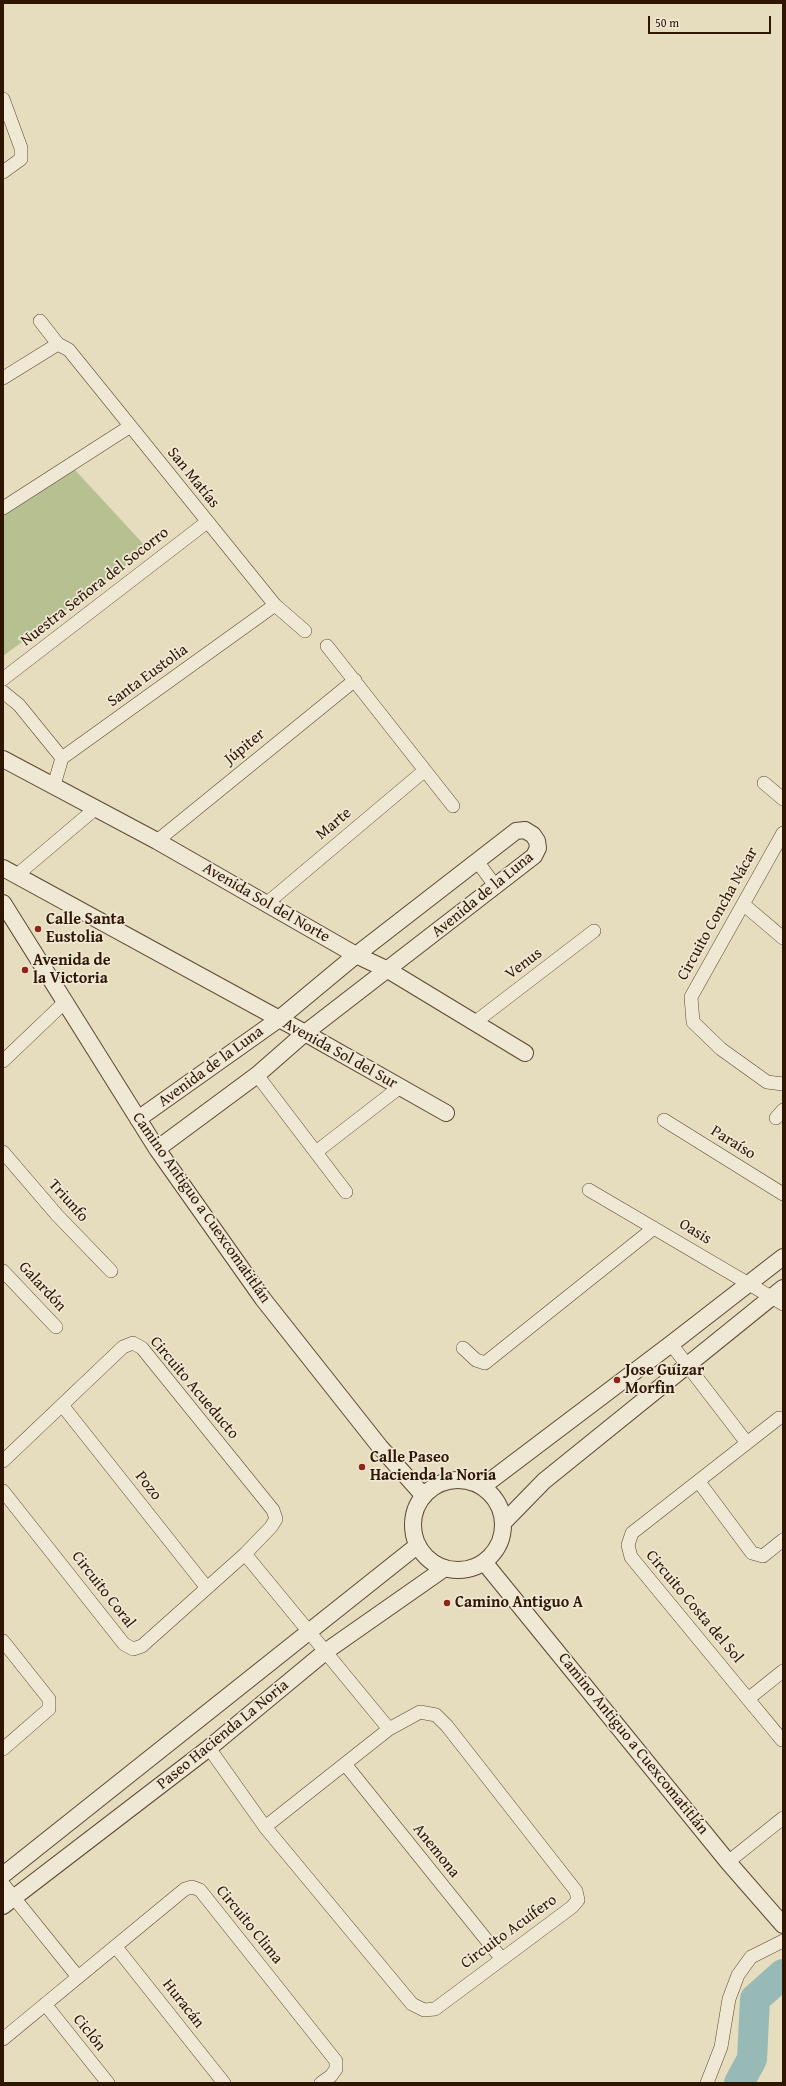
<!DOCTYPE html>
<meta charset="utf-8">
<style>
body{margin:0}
#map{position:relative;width:786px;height:2086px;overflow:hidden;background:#e6dcbe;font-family:"Gentium Book Plus",serif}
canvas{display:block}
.frame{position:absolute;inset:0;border:4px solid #2f1602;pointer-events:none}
.scale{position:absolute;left:648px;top:16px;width:123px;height:18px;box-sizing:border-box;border:2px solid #2f1602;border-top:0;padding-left:5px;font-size:12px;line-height:14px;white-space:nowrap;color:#2f1602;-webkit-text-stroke:3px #efe8d5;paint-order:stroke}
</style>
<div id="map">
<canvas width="786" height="2086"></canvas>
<div class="frame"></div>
<div class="scale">50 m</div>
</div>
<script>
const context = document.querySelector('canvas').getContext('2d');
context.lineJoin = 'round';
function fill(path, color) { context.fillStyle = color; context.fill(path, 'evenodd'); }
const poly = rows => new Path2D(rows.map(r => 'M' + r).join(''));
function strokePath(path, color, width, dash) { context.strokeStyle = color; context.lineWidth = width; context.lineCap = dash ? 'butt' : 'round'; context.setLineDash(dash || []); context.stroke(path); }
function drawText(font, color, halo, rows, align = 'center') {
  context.font = font + ' "Gentium Book Plus",serif'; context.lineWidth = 3.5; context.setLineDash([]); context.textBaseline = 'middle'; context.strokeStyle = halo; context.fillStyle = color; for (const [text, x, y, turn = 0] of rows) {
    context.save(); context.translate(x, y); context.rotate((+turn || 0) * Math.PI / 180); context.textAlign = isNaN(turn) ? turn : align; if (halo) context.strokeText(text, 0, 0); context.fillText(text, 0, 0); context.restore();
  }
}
fill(poly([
 [75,470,148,549,3,656,3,513]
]), '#b6c091');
strokePath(poly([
 [739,2083,752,2059,755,1999,783,1974]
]), '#97bab7', 30);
const minor = poly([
 [3,99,21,148,21,159,3,172],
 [40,321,58,344,69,350,275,605,305,631],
 [3,378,58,344],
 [3,508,129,427],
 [327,646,453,806],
 [3,679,207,522],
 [3,692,19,705,62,758],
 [764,783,783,799],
 [54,785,62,758,275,605],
 [783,833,691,997,693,1022,721,1049,767,1082,783,1084],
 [157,841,355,680],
 [477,861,496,887],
 [17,875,96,808],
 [266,904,424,771],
 [743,904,783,938],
 [474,1023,594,931],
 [3,1061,66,1001],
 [257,1075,346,1192],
 [776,1118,783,1110],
 [664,1120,783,1194],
 [3,1152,57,1215,111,1271],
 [316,1152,400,1087],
 [589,1190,783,1304],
 [3,1271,56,1327],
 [671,1344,747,1443],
 [463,1348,476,1360,485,1363,654,1228],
 [62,1405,207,1588],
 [783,1418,779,1418,747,1443,632,1533,628,1545,631,1557,748,1699,783,1671],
 [3,1461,123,1347,133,1343,142,1348,273,1510,276,1519,271,1527,245,1554,142,1646,133,1649,124,1644,3,1491],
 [699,1482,752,1553,763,1556,783,1540],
 [3,1641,49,1699,49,1709,3,1749],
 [748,1699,782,1740],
 [209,1748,265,1827,412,2004,424,2010,435,2009,572,1907,578,1900,576,1891,447,1726,436,1715,420,1712,389,1729,245,1554],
 [345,1764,501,1958],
 [265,1827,389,1729],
 [728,1862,783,1818],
 [3,1884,78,1977],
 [116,1947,224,2083],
 [45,2004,108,2083],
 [3,2039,185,1889,192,1887,200,1890,336,2061,336,2069,331,2076,321,2083],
 [707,2083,721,2047,729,1999,738,1975,751,1957,783,1941]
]);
const tertiary = poly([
 [3,759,157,841,356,955,388,970,525,1053],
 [3,868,305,1033,446,1113],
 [3,903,157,1149,263,1299,380,1447,423,1495],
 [138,1119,279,1019,356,955,516,831,525,830,533,835,537,841,538,848,534,856,305,1033,257,1075,157,1149],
 '413 1525a45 45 0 1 1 90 0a45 45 0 1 1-90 0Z',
 [482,1487,671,1344,783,1257],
 [503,1523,544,1481,783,1288],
 [484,1562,728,1862,783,1925],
 [3,1875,418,1545],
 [3,1906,209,1748,325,1652,445,1568]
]);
strokePath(minor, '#5d4831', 14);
strokePath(tertiary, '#5d4831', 18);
strokePath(minor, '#efe8d5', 13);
strokePath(tertiary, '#efe8d5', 16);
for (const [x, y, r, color] of [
 [38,929,4,"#8f2418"],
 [25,970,4,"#8f2418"],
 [617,1380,4,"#8f2418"],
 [362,1467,4,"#8f2418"],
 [447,1603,4,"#8f2418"]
]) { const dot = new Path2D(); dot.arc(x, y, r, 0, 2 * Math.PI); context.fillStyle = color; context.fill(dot); strokePath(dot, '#efe8d5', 1.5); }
drawText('16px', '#2f1602', '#efe8d5', [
 ["San Matías",193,478,51],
 ["Nuestra Señora del Socorro",95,587,-38],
 ["Santa Eustolia",148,676,-36],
 ["Júpiter",245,747,-39],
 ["Marte",334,824,-40],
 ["Avenida de la Luna",483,895,-39],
 ["Avenida Sol del Norte",266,903,30],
 ["Circuito Concha Nácar",718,914,-61],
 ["Venus",524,964,-37],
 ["Avenida Sol del Sur",340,1054,29],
 ["Avenida de la Luna",211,1067,-36],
 ["Paraíso",733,1143,32],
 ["Triunfo",68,1201,48],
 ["Camino Antiguo a Cuexcomatitlán",201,1208,55],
 ["Oasis",695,1232,31],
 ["Galardón",42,1287,47],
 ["Circuito Acueducto",194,1388,50],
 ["Pozo",148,1486,52],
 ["Circuito Coral",103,1590,52],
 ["Circuito Costa del Sol",694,1607,50],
 ["Paseo Hacienda La Noria",223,1735,-39],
 ["Camino Antiguo a Cuexcomatitlán",633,1744,51],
 ["Anemona",436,1851,51],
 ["Circuito Clima",249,1925,51],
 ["Circuito Acuífero",509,1932,-36],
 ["Huracán",183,2004,52],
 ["Ciclón",89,2033,51]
]);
drawText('bold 16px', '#2f1602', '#efe8d5', [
 ["Calle Santa",46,920],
 ["Eustolia",46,938],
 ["Avenida de",33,961],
 ["la Victoria",33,979],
 ["Jose Guizar",625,1371],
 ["Morfin",625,1389],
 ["Calle Paseo",370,1458],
 ["Hacienda la Noria",370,1476],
 ["Camino Antiguo A",455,1603]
], 'left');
</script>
